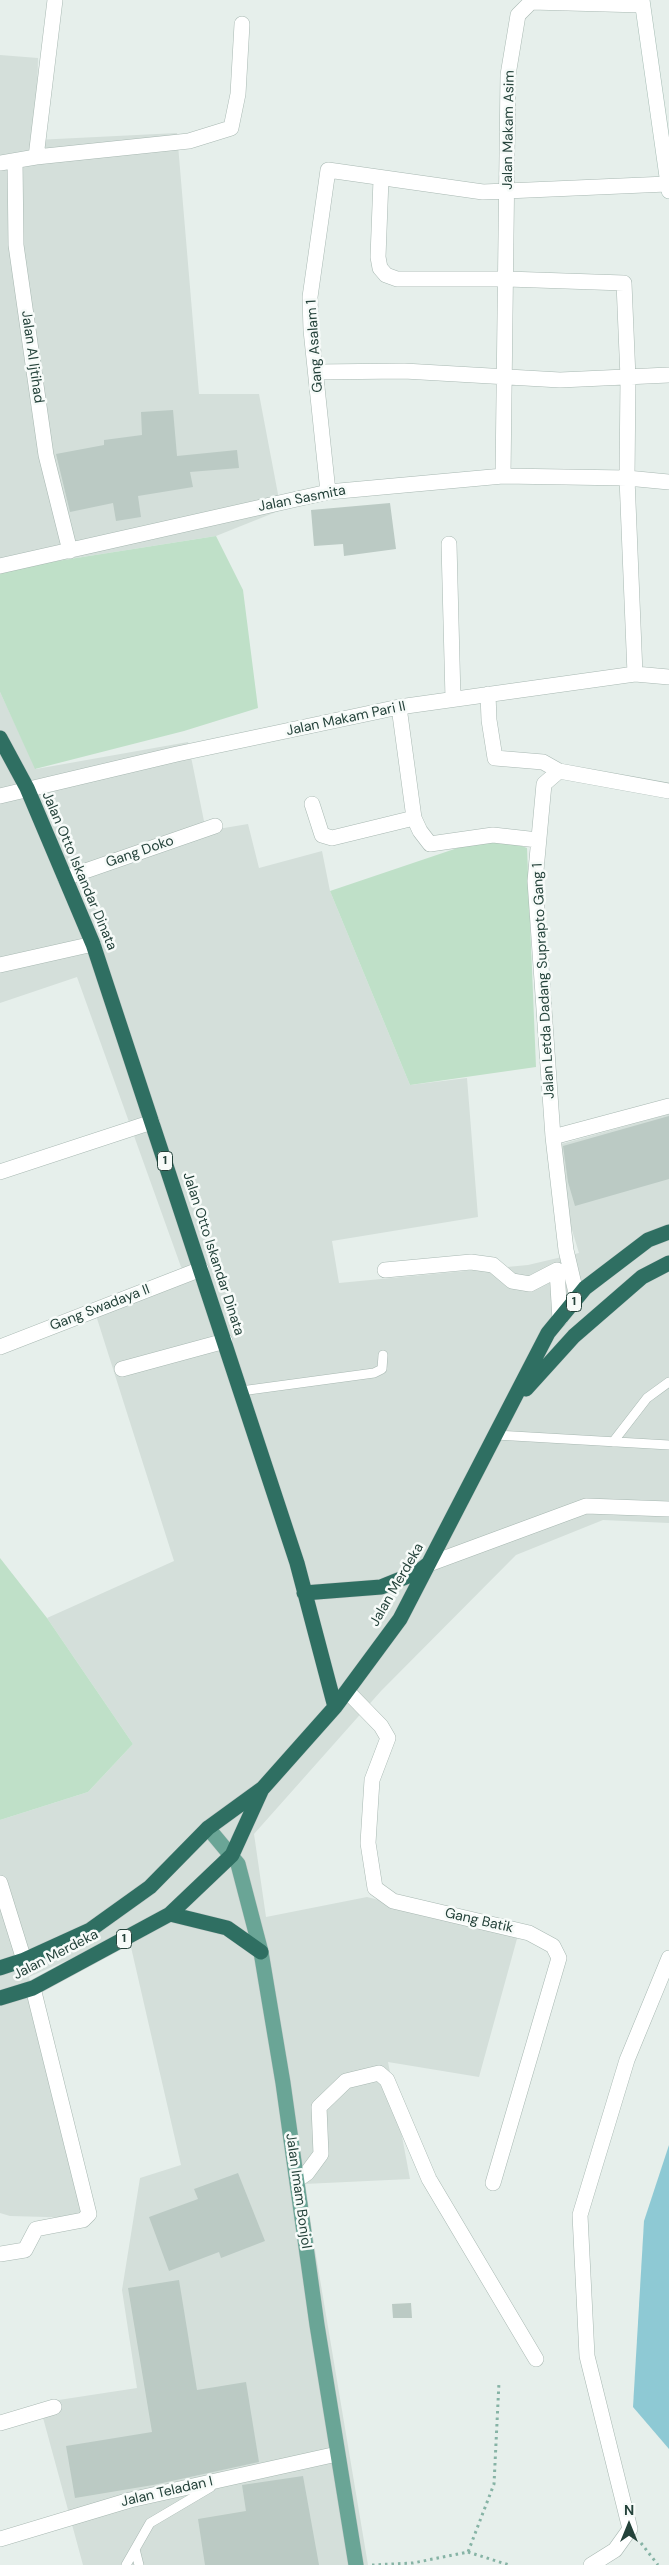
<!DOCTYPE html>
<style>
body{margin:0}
#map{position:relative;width:669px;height:2565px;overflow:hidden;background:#e6efeb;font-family:"DM Sans",sans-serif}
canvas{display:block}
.north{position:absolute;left:604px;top:2500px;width:50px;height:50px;-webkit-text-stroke:4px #f7fbf9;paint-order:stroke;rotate:0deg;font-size:14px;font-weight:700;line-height:20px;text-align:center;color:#24423a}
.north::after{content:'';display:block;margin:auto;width:18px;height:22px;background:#24423a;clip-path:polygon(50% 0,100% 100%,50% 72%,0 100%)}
</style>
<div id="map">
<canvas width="669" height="2565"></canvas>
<div class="north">N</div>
</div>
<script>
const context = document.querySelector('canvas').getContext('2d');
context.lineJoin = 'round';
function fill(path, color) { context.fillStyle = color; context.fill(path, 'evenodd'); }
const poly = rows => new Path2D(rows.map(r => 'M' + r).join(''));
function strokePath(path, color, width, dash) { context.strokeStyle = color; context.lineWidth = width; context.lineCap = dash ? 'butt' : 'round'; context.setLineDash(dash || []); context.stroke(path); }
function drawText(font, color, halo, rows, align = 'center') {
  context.font = font + ' "DM Sans",sans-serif'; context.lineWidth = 5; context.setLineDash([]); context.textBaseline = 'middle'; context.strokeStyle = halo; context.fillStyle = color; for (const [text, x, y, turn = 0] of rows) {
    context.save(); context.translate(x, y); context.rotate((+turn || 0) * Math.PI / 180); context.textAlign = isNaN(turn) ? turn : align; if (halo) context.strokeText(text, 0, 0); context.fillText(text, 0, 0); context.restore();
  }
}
fill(poly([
 [0,55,38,58,36,140,177,133,199,394,259,394,281,510,216,536,0,570],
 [0,692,36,769,188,742,206,831,248,824,259,868,322,851,330,891,410,1085,467,1078,478,1217,332,1241,339,1283,528,1265,579,1253,547,1148,669,1114,669,1523,603,1520,516,1555,381,1691,254,1834,266,1917,367,1897,518,1935,479,2077,388,2062,410,2179,304,2184,368,2565,83,2565,39,2403,137,2388,122,2290,140,2178,181,2165,128,1934,29,1977,83,2218,10,2216,0,2213,0,1820,88,1792,133,1744,47,1618,174,1561,94,1309,185,1278,77,977,0,1003]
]), '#d4dfda');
fill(poly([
 [216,536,243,590,258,708,184,731,35,769,0,692,0,570],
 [493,836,527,848,536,1067,410,1085,330,891],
 [0,1558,47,1618,133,1744,88,1792,0,1820]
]), '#bfe0c8');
fill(poly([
 [669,2145,669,2449,633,2407,644,2221]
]), '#8ec9d4');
fill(poly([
 [173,410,177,456,237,450,239,468,190,472,193,487,138,496,141,517,116,521,113,503,70,512,56,454,104,445,104,440,142,435,141,412],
 [390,503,396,549,344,556,343,544,314,546,311,510],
 [669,1116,669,1179,575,1206,568,1182,563,1146],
 [238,2173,265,2241,221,2258,219,2252,169,2271,149,2217,198,2199,194,2189],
 [179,2280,197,2390,246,2382,259,2462,153,2485,75,2498,66,2446,152,2432,128,2288],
 [411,2303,412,2318,393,2318,392,2304],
 [303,2476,319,2565,205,2565,198,2519,246,2511,242,2485]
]), '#bbcac4');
const lane = poly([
 [241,1391,374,1373,382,1369,383,1355],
 [496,1435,669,1445],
 [613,1442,647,1398,669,1382],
 [135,2549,139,2565],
 [126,2565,150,2523,211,2487]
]);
const street = poly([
 [36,157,55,0],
 [15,161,16,245,46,455,70,551],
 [0,163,36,157,189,141,231,128,238,94,242,24],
 [381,179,378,257,380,268,386,275,397,279,507,279,624,283,628,378,627,478,635,674],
 [316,372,404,371,560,380,669,375],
 [503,476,508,75,518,15,531,2,642,5],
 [328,492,311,330,310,297,328,170,483,192,667,184],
 [449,544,453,699],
 [0,566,328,492,503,476,627,478,669,482],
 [488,694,489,720,495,758,543,762,559,771],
 [399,707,414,818,420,831,430,844,493,835,538,840],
 [0,796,177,754,399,707,635,674,669,677],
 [312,804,322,835,332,838,414,818],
 [65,878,215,826],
 [0,965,93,944],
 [553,1137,669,1106],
 [0,1172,152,1122],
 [385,1270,471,1262,493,1265,512,1281,530,1284,557,1270,560,1319],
 [577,1297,566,1250,553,1137,535,881,544,784,559,771,669,791],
 [0,1347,201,1269],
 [122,1369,225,1341],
 [429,1564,586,1506,669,1509],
 [347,1691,381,1726,388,1738,372,1780,368,1843,375,1888,393,1901,529,1933,553,1946,559,1958,493,2183],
 [0,1883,24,1960],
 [297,2180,307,2173,321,2154,319,2107,346,2081,379,2073,387,2080,429,2179,536,2359],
 [0,2254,25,2250,36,2229,83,2220,89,2214,33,1988],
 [0,2423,54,2407],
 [0,2539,130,2500,337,2454],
 [591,2565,615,2550,630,2529,587,2356,580,2215,627,2060,669,1958]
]);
const secondary = poly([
 [642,0,669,191]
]);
const primary = poly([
 [208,1828,238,1864,261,1952,283,2083,317,2325,356,2565]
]);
const highway = poly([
 [0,738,27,788,93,944,297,1563,335,1707],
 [526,1389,574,1336,642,1277,669,1263],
 [304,1593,381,1587,418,1572,428,1564],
 [170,1914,227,1928,261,1952],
 [0,1968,24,1960,90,1930,150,1887,208,1828,263,1788,335,1707,400,1619,548,1333,585,1288,648,1240,669,1232],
 [0,1998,33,1988,170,1914,232,1855,262,1789]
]);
strokePath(lane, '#a8b8b2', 10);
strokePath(street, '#a8b8b2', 16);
strokePath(secondary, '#a4bbb3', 16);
strokePath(primary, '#c2cac8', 16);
strokePath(highway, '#c2cac8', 16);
strokePath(poly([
 [641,2543,658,2565],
 [468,2552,509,2565],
 [372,2565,413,2563,468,2552,494,2484,499,2382]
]), '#86b3a5', 3, [2.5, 4]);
strokePath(lane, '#fff', 9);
strokePath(street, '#fff', 15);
strokePath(secondary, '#fff', 15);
strokePath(primary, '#6aa596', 15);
strokePath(highway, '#2f6f62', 15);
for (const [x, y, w] of [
 [165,1161,15],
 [574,1302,15],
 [124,1939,15]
]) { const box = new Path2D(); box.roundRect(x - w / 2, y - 9.5, w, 19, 4); context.fillStyle = '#f7fbf9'; context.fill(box); strokePath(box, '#24423a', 1); }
drawText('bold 12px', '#24423a', null, [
 ["1",165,1161],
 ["1",574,1302],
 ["1",124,1939]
]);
drawText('14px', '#24423a', '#f7fbf9', [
 ["Jalan Makam Asim",509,130,-89],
 ["Gang Asalam 1",315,346,-94],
 ["Jalan Al Ijtihad",32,357,82],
 ["Jalan Sasmita",302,499,-11],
 ["Jalan Makam Pari II",346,719,-12],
 ["Gang Doko",140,852,-19],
 ["Jalan Otto Iskandar Dinata",79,871,67],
 ["Jalan Letda Dadang Suprapto Gang 1",544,981,-93],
 ["Jalan Otto Iskandar Dinata",213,1254,72],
 ["Gang Swadaya II",100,1308,-21],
 ["Jalan Merdeka",397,1585,-60],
 ["Gang Batik",479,1921,13],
 ["Jalan Merdeka",56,1955,-27],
 ["Jalan Imam Bonjol",298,2191,82],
 ["Jalan Teladan I",167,2492,-13]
]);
</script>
